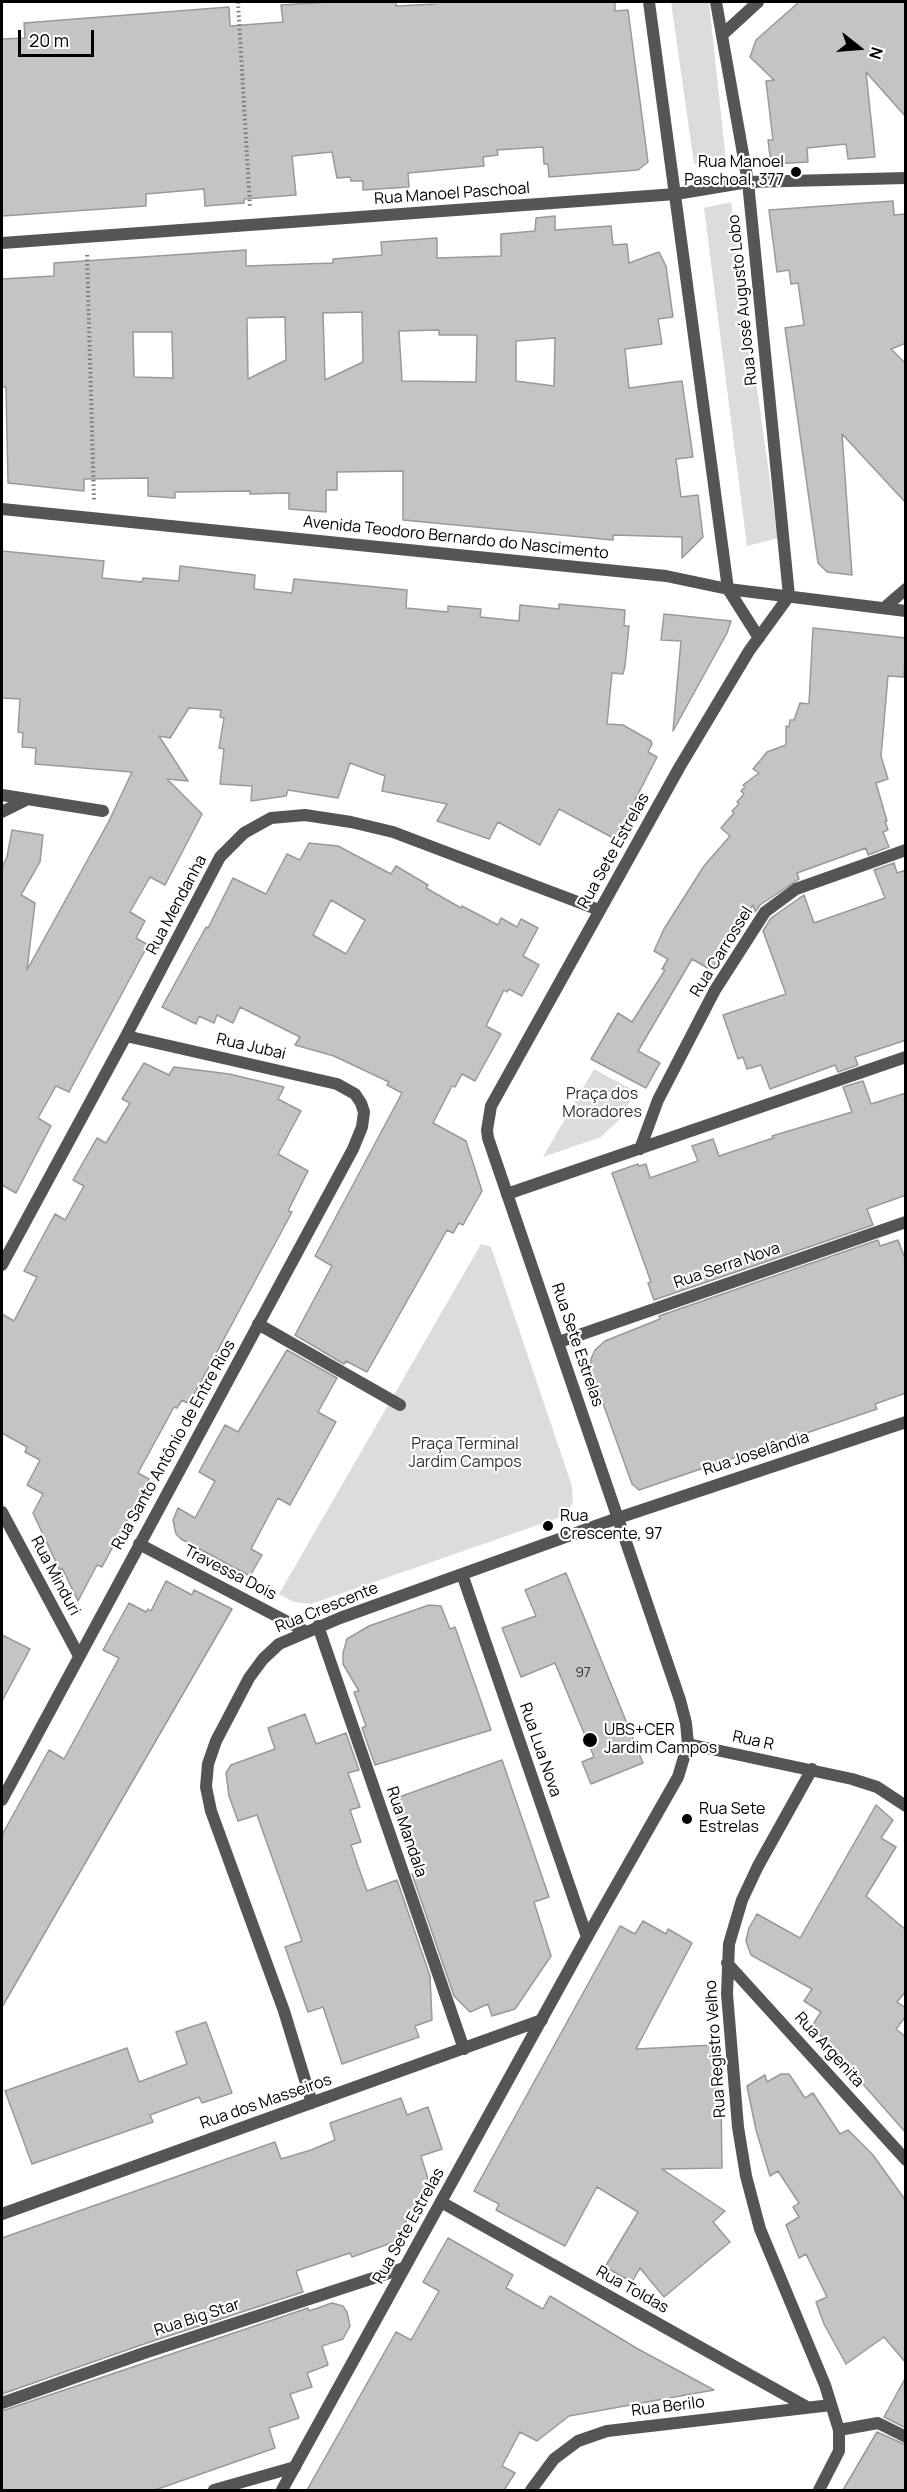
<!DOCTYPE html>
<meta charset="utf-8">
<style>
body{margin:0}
#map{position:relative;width:907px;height:2492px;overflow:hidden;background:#fff;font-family:Manrope,sans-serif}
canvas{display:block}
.frame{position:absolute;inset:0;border:3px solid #000;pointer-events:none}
.north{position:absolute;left:829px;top:18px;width:60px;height:60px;-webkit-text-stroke:4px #fff;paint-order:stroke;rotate:107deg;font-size:16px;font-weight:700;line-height:24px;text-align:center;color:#000}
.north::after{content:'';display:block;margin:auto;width:21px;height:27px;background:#000;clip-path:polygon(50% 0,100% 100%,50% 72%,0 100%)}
.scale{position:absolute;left:18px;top:30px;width:76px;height:27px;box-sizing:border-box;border:3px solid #000;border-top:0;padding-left:8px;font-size:18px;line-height:21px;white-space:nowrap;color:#000;-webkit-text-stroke:4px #fff;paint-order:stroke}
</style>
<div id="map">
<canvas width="907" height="2492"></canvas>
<div class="frame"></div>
<div class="north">N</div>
<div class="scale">20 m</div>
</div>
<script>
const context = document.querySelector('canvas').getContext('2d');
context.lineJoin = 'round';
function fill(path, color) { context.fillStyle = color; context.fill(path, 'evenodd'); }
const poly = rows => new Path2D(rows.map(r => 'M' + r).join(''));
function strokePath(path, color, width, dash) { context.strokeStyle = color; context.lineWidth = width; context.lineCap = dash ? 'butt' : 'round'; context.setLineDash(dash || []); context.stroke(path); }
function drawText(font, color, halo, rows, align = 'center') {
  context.font = font + ' Manrope,sans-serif'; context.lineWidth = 4.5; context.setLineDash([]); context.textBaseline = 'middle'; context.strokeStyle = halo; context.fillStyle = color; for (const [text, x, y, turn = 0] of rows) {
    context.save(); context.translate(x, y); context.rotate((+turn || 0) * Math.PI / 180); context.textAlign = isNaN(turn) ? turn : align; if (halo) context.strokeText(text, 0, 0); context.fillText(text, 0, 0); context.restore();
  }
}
fill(poly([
 [671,2,709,2,726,161,694,164],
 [731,202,778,538,747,546,704,208],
 [594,1069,635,1091,621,1118,601,1137,543,1157],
 [481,1244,491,1247,572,1486,573,1501,570,1508,558,1518,311,1604,294,1602,279,1594]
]), '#dcdcdc');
const building = poly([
 [331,2,396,2,396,6,435,4,435,2,615,2,615,11,628,10,648,162,638,170,549,177,548,164,544,164,543,147,497,150,498,155,483,157,484,166,408,173,409,187,363,190,363,181,351,181,350,177,337,178,332,152,292,156,296,195,244,199,244,203,205,206,204,189,146,194,146,206,2,216,2,39,25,38,24,23,229,7,230,26,283,22,281,5,331,2],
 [799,2,906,2,906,117,866,72,875,157,848,159,846,144,807,148,808,162,771,164,768,140,773,140,766,81,774,80,750,57,756,40,799,2],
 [893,201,894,215,906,214,906,343,891,349,906,364,906,503,842,434,852,575,827,572,818,563,785,328,804,325,798,283,791,284,789,270,777,272,769,210,893,201],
 [555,216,555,230,611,226,613,245,627,244,629,263,659,252,666,266,673,317,658,319,662,344,625,349,629,388,682,381,693,457,676,459,681,497,698,495,703,537,682,558,682,537,613,535,613,540,403,520,403,471,337,472,337,490,326,490,326,512,289,509,289,493,250,494,250,491,175,492,175,498,148,496,148,478,84,479,84,491,8,483,6,387,2,387,2,279,54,276,54,263,246,250,246,266,333,263,333,259,382,255,381,242,437,238,437,258,501,256,501,234,535,231,536,218,555,216],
 [362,312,363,362,325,380,323,313,362,312],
 [285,317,286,360,248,379,247,318,285,317],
 [439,330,439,335,477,335,476,382,402,381,399,331,439,330],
 [133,332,172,332,173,378,134,377,133,332],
 [555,338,554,386,516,381,516,341,555,338],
 [2,551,104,561,102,578,142,582,143,578,179,581,180,566,255,575,254,589,292,593,294,579,407,590,406,608,448,612,448,606,481,609,480,617,519,621,520,605,559,609,559,604,625,610,624,626,629,626,625,666,623,674,612,673,607,724,623,725,651,741,652,744,648,752,657,757,615,839,559,809,540,845,498,822,489,839,437,821,447,804,382,791,385,776,350,763,338,798,288,790,286,796,251,801,252,786,220,784,224,749,219,748,224,718,220,717,221,710,189,708,170,738,159,736,188,781,167,779,202,814,165,885,150,877,130,912,145,921,136,938,148,945,69,1092,56,1086,38,1118,51,1126,16,1193,2,1185,2,867,7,857,12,830,43,835,40,862,21,895,35,903,27,970,109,821,132,772,35,764,36,748,22,747,23,733,18,732,20,699,2,698,2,551],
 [664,614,731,621,727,633,673,731,681,641,661,640,664,614],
 [813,628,906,638,904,677,888,676,881,756,888,779,876,783,887,821,885,821,888,830,883,832,889,847,868,855,866,848,797,873,799,879,760,905,755,912,753,905,740,924,738,923,711,970,692,959,638,1051,660,1063,646,1088,591,1059,618,1013,632,1022,665,970,662,969,668,959,654,951,664,929,704,866,730,836,721,828,734,813,732,811,739,804,737,802,744,794,741,791,745,787,743,785,759,773,753,769,767,752,786,745,786,726,789,727,790,720,794,720,800,703,809,704,813,628],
 [309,843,338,846,391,874,396,866,428,885,426,888,461,908,462,906,498,925,501,918,517,927,521,919,538,928,523,956,539,965,522,996,509,989,507,992,504,990,486,1026,501,1034,475,1081,462,1074,455,1087,452,1086,433,1123,466,1141,482,1191,463,1225,459,1223,453,1233,447,1230,367,1372,346,1361,344,1364,295,1335,332,1266,315,1256,402,1093,387,1085,389,1082,334,1056,295,1045,300,1037,240,1007,233,1023,217,1015,214,1023,199,1016,196,1024,162,1007,206,927,208,928,233,878,266,894,287,854,300,860,309,843],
 [331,900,365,920,346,954,313,935,331,900],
 [894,863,897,873,906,870,906,1040,855,1057,858,1065,838,1072,835,1065,770,1089,761,1065,747,1069,743,1057,738,1059,723,1015,786,994,763,931,771,918,804,895,814,923,885,898,874,870,894,863],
 [144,1063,169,1075,174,1067,229,1074,284,1087,278,1099,301,1111,278,1154,308,1171,288,1211,292,1212,189,1404,182,1400,177,1408,174,1407,138,1473,149,1479,102,1567,97,1565,78,1601,62,1568,60,1571,33,1513,43,1494,27,1485,40,1460,25,1452,27,1447,2,1433,2,1314,14,1321,37,1277,24,1271,55,1214,65,1220,84,1186,73,1180,97,1138,106,1143,130,1103,122,1099,144,1063],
 [863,1081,871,1104,906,1093,906,1195,867,1209,873,1225,654,1300,648,1283,651,1282,612,1173,638,1164,639,1166,646,1164,650,1178,698,1161,692,1146,713,1139,719,1156,773,1138,772,1136,852,1112,843,1087,863,1081],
 [878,1240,880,1246,898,1240,906,1261,906,1393,875,1404,877,1409,639,1490,632,1484,591,1370,591,1359,595,1350,605,1341,660,1319,659,1316,878,1240],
 [287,1350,337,1378,318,1412,336,1422,290,1505,278,1498,251,1549,262,1555,250,1576,181,1539,176,1534,173,1520,178,1508,195,1518,215,1481,199,1472,206,1459,225,1425,238,1432,287,1350],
 [566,1573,643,1763,591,1784,582,1762,594,1757,555,1663,521,1677,502,1628,536,1616,525,1590,566,1573],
 [166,1581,192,1595,194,1590,232,1609,2,2007,2,1835,49,1750,64,1759,119,1658,103,1650,129,1603,146,1612,148,1609,151,1611,166,1581],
 [429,1605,441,1606,450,1629,455,1627,491,1730,375,1765,362,1728,366,1726,354,1692,359,1691,343,1664,343,1653,347,1639,369,1626,429,1605],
 [2,1635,30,1649,2,1701,2,1635],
 [305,1714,316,1744,346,1733,359,1770,348,1773,360,1807,350,1810,361,1842,351,1845,358,1866,367,1891,397,1880,430,1976,432,2020,415,2026,419,2037,342,2064,323,2007,308,2012,285,1947,302,1941,257,1815,238,1821,229,1796,226,1773,231,1765,275,1749,268,1728,305,1714],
 [502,1760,549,1897,534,1902,551,1956,515,2009,492,2016,488,2004,470,2012,454,1996,412,1874,417,1873,391,1800,502,1760],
 [876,1805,893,1820,881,1838,896,1847,866,1896,906,1930,906,1991,897,2002,906,2008,906,2016,896,2029,906,2037,906,2133,812,2026,821,2012,804,2001,812,1989,751,1955,746,1941,749,1928,757,1914,800,1938,876,1805],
 [643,1921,666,1934,668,1929,692,1943,636,2049,714,2045,719,2102,721,2100,722,2168,662,2169,725,2211,713,2222,730,2242,664,2297,640,2268,632,2282,605,2267,638,2212,597,2187,565,2246,496,2210,499,2204,474,2191,620,1926,635,1934,643,1921],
 [206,2022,232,2093,202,2103,199,2097,150,2115,153,2122,32,2164,5,2091,127,2048,139,2082,187,2064,176,2032,206,2022],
 [781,2074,789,2074,805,2098,813,2093,840,2134,848,2130,873,2155,906,2201,906,2363,884,2337,846,2364,824,2324,816,2302,827,2297,806,2254,799,2258,786,2225,799,2217,793,2207,799,2203,778,2171,770,2176,756,2130,747,2086,765,2075,767,2082,781,2074],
 [401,2098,407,2115,428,2107,442,2149,421,2156,429,2182,394,2242,352,2257,350,2253,296,2271,303,2292,141,2345,2,2394,2,2238,275,2142,281,2159,311,2150,335,2140,330,2123,401,2098],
 [448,2238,513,2275,506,2288,543,2309,550,2296,638,2349,714,2390,569,2416,537,2441,520,2432,502,2466,515,2473,504,2490,307,2490,396,2332,411,2340,439,2291,423,2282,448,2238],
 [332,2303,343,2306,347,2312,350,2326,343,2339,322,2346,328,2365,307,2373,312,2387,290,2394,299,2418,269,2428,275,2448,155,2490,2,2490,2,2411,308,2308,309,2311,332,2303],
 [906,2377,906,2428,884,2417,906,2377],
 [877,2432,906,2445,906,2490,843,2490,877,2432]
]);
fill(building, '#c4c4c4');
strokePath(building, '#999', 1.5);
strokePath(poly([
 [238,2,250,207],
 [87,255,94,500]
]), '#777', 4, [1.5, 3]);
strokePath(poly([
 [258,1324,400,1405],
 [839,2430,878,2423,906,2437]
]), '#555', 12);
strokePath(poly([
 [722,35,758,2],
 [2,243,676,194,748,182,906,178],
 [884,608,906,589],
 [2,795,103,811],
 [2,812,26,800],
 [640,1149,658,1100,715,990,765,912,796,889,906,850],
 [507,1194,906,1057],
 [2,1265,126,1036,220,857,244,833,271,818,305,815,351,822,393,832,599,910],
 [559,1342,906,1222],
 [2,1512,79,1656],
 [139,1544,305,1631],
 [462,1574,587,1937],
 [318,1626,464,2049],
 [688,1744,852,1779,877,1787,906,1806],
 [812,1769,758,1866,742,1900,729,1944,727,1994,738,2127,746,2176,760,2229,825,2385,839,2430,839,2451,819,2490],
 [2,1800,353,1149,362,1127,364,1112,361,1103,355,1094,337,1084,126,1036],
 [727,1963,906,2160],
 [312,2103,284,2011,211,1811,206,1787,208,1764,216,1741,249,1678,263,1659,279,1644,340,1618,618,1518,906,1422],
 [441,2202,807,2407],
 [2,2214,542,2020],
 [2,2403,144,2353,404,2268],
 [214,2490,295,2467],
 [531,2490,554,2459,578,2441,607,2431,831,2405]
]), '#555', 12);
strokePath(poly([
 [649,2,728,589,759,638],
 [2,509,666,576,728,589,906,611],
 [282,2490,587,1937,678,1777,688,1744,686,1723,680,1700,488,1138,487,1130,491,1106,679,768,749,651,789,596,748,182,716,2]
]), '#555', 12);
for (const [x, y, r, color] of [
 [796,172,6,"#000"],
 [548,1526,6,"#000"],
 [590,1740,8,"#000"],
 [687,1819,6,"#000"]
]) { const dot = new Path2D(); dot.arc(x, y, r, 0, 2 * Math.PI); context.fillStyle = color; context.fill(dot); strokePath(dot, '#fff', 2); }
drawText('14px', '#313131', null, [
 ["97",583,1673]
]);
drawText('16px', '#000', '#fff', [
 ["Rua Manoel",784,163,"right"],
 ["Paschoal, 377",784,181,"right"],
 ["Rua",560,1517],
 ["Crescente, 97",560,1535],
 ["UBS+CER",604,1731],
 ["Jardim Campos",604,1749],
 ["Rua Sete",699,1810],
 ["Estrelas",699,1828]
], 'left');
drawText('16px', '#000', '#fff', [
 ["Rua Manoel Paschoal",452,194,-4],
 ["Rua José Augusto Lobo",743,300,-96],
 ["Avenida Teodoro Bernardo do Nascimento",456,538,6],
 ["Rua Sete Estrelas",614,851,-61],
 ["Rua Mendanha",177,905,-62],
 ["Rua Carrossel",722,952,-58],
 ["Rua Jubai",251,1047,13],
 ["Rua Serra Nova",727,1266,-19],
 ["Rua Sete Estrelas",577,1345,71],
 ["Rua Santo Antônio de Entre Rios",174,1445,-61],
 ["Rua Joselândia",756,1454,-18],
 ["Travessa Dois",230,1573,27],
 ["Rua Minduri",55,1576,62],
 ["Rua Crescente",327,1608,-22],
 ["Rua R",753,1741,12],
 ["Rua Lua Nova",540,1750,71],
 ["Rua Mandala",406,1832,71],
 ["Rua Registro Velho",716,2049,-94],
 ["Rua Argenita",829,2050,48],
 ["Rua dos Masseiros",266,2102,-19],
 ["Rua Sete Estrelas",409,2226,-61],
 ["Rua Toldas",632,2290,29],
 ["Rua Big Star",197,2318,-18],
 ["Rua Berilo",668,2407,-7]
]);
drawText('16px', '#333', '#fff', [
 ["Praça dos",602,1095],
 ["Moradores",602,1113],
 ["Praça Terminal",465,1445],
 ["Jardim Campos",465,1463]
]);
</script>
